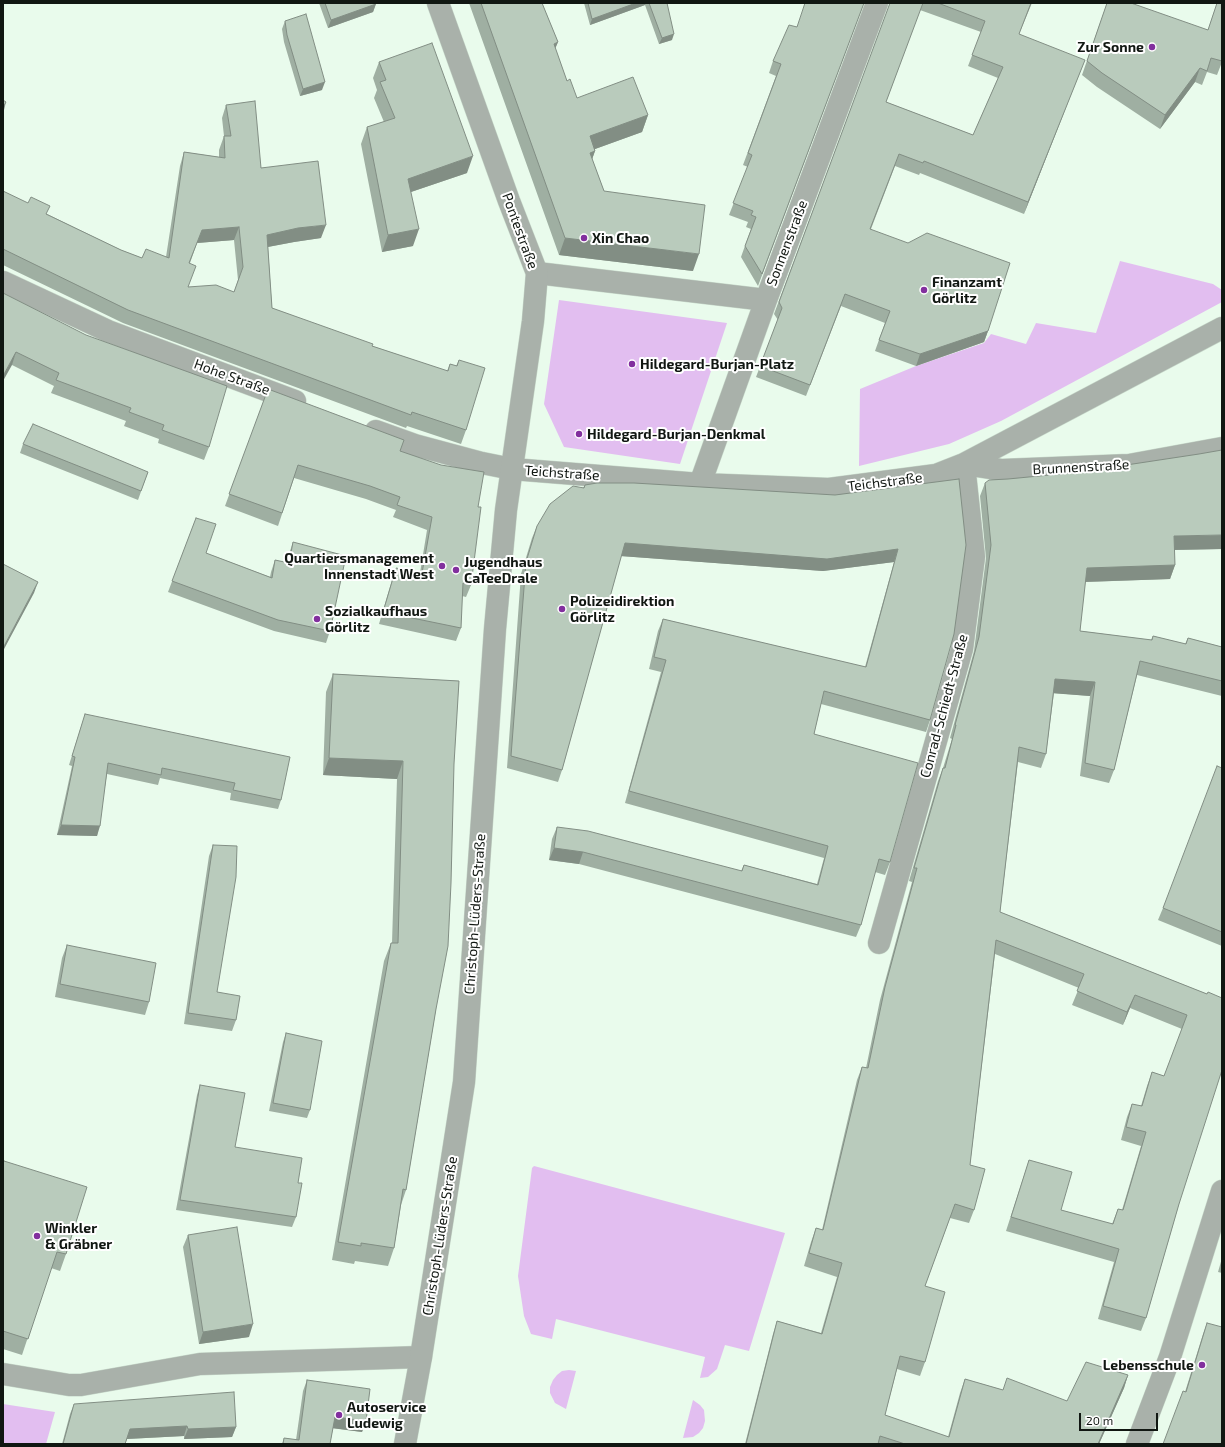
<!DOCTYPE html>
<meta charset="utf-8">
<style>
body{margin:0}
#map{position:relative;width:1225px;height:1447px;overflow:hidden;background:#e9fbec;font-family:"Exo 2",sans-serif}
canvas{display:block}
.frame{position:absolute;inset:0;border:4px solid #111712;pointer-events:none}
.scale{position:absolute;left:1079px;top:1413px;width:79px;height:18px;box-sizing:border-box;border:2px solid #111712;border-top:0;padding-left:5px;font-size:12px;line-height:14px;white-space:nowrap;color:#111712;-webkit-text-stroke:3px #fff;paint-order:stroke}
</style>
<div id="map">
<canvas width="1225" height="1447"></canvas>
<div class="frame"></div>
<div class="scale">20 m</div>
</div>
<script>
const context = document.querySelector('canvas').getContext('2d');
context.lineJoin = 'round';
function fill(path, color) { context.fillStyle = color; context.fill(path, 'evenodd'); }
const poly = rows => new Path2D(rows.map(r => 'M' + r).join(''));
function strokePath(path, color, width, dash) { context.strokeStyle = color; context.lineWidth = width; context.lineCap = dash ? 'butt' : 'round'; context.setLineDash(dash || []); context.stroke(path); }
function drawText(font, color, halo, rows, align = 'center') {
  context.font = font + ' "Exo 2",sans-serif'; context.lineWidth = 4; context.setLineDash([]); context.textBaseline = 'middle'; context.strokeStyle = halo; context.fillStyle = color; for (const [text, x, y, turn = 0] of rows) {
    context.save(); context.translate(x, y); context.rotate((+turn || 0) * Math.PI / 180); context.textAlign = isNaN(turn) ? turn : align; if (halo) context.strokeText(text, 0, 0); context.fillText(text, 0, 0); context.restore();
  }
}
fill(poly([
 [1120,261,1213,284,1222,290,1222,302,1001,421,949,444,859,466,860,389,916,366,984,343,991,334,1026,344,1036,323,1096,333],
 [559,300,727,323,680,464,564,447,544,404],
 [534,1166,785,1233,749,1351,725,1345,717,1369,708,1377,700,1378,705,1357,556,1319,552,1339,531,1334,524,1316,518,1276,532,1168],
 [569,1370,576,1371,566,1409,555,1403,550,1393,550,1387,553,1380,557,1375,562,1371],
 [693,1400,700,1405,704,1410,705,1421,703,1428,699,1433,693,1437,683,1438],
 [3,1404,55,1412,46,1444,3,1444]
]), '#e2bef0');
const minor = poly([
 [537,273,766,300],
 [3,282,108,331,295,401],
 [376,431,415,445,482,463,512,469,700,484,829,489,936,475,964,464,1222,328],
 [700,484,766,300,877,3],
 [879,943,962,649,974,557,964,464,1002,470,1129,465,1222,448],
 [3,1374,69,1385,81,1385,200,1364,421,1357],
 [1137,1444,1170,1357,1222,1191]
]);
const tertiary = poly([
 [405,1444,421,1357,464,1082,495,629,506,510,533,321,537,273,509,201,438,3]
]);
strokePath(minor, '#c6d7c9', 23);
strokePath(tertiary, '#c6d7c9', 23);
strokePath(minor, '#a9b1aa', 22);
strokePath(tertiary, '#a9b1aa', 22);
fill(poly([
 [319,3,376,3,373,12,328,28],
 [469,3,542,3,558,42,555,48,567,81,577,98,648,115,642,132,595,149,595,151,592,159,604,191,693,271,559,255],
 [584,3,667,3,672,40,659,44,645,5,590,25],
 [864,3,758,286,741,257,751,229,746,227,748,222,729,215,748,167,743,165,776,76,769,73,773,61,797,27],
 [889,3,1032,3,1019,34,1080,72,1024,214,920,173,919,175,895,166,871,229,988,331,984,342,916,366,875,351,885,323,841,306,806,396,756,377,778,320,774,314,889,7],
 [920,10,981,32,968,66,998,78,973,135,886,102],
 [1107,3,1208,30,1217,3,1222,3,1222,62,1217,75,1207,72,1202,85,1195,82,1160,129,1097,87,1082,75],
 [285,21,322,90,300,96,284,42,282,29],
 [379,62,467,173,411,192,413,246,382,252,361,144,367,127,384,122,374,98,377,90,373,78],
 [226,105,261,168,321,238,294,242,268,247,272,308,372,346,447,371,450,364,456,366,459,360,466,430,461,444,407,426,406,428,123,323,3,265,3,191,47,214,121,250,142,258,166,257,180,166,184,152,219,157,219,150,224,136,222,118],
 [234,240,238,280,234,292,188,287,190,263,197,243],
 [3,293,209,447,204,460,158,443,159,439,124,426,126,421,51,393,54,386,12,365],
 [268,389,400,451,478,507,471,585,466,597,462,596,461,628,456,641,379,624,392,580,396,568,420,573,427,530,393,517,396,510,366,499,294,478,278,526,225,506],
 [23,444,148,472,138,500,20,453],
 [959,479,930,720,926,732,821,704,814,734,890,862,885,875,875,872,861,925,856,937,579,864,549,860,552,839,557,827,741,871,744,865,817,884,824,858,625,803,661,672,649,669,658,631,663,619,865,667,894,562,823,571,621,556,562,770,558,782,507,768,521,574,532,538,537,526,583,488,585,485,835,495],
 [985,483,1222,549,1174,550,1175,565,1170,579,1085,582,1080,631,1151,640,1153,636,1185,644,1188,638,1222,647,1222,696,1137,675,1114,770,1109,783,1080,776,1090,696,1054,693,1046,754,1041,768,1018,762,1000,912,1207,994,1179,1204,1146,1318,1141,1331,1098,1319,1114,1262,1006,1231,1029,1160,1061,1210,1112,1224,1118,1209,1122,1210,1141,1146,1121,1140,1127,1117,1132,1104,1141,1106,1147,1086,1152,1072,1164,1076,1182,1029,1130,1008,1123,1025,1072,1005,1079,988,995,954,970,1165,974,1210,969,1223,950,1218,925,1286,925,1362,920,1376,897,1369,885,1415,948,1437,960,1393,965,1379,1003,1390,1067,1401,1128,1375,1124,1388,1099,1444,745,1444,773,1334,777,1321,821,1333,837,1277,804,1266,811,1242,816,1228,822,1230,857,1080,862,1067,866,1068,880,1000,912,882,909,881,938,781,943,768,952,739,950,738,974,651,986,558,980,496],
 [196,518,206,553,270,577,271,572,275,560,287,563,289,554,293,542,330,631,326,643,274,631,168,592],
 [333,674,459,681,436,1009,406,1190,401,1205,394,1248,388,1266,355,1261,354,1264,332,1260,384,961,391,943,392,943,397,779,323,775,326,692],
 [85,714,281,800,278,809,230,800,231,793,160,778,158,785,107,774,97,836,57,835,72,766,69,765],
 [1222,768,1222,946,1158,920,1163,908],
 [213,845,217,992,236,1020,232,1031,184,1024,209,856],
 [67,945,149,1002,145,1015,55,997,62,958],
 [286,1033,310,1110,307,1118,269,1111,283,1042],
 [200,1085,235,1147,298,1183,296,1217,292,1227,176,1210,197,1095],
 [3,1163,66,1254,60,1271,51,1268,22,1355,3,1349],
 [188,1235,249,1337,199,1344,183,1247],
 [1222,1258,1222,1273,1218,1272],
 [1207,1323,1222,1444,1185,1392,1203,1334],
 [307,1380,366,1421,362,1432,333,1428,330,1444,282,1444,284,1438,296,1440,303,1391],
 [74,1404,236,1427,232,1437,184,1439,184,1436,127,1439,125,1444,62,1444,70,1414]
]), '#9fafa2');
fill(poly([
 [636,3,646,3,645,5,590,25,592,19],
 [376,4,373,12,328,28,331,20],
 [674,34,672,40,659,44,662,38],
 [558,42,551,59,554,44],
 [1085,60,1080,72,1024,214,1028,202],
 [1200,68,1195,82,1160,129,1165,115],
 [325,82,322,90,300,96,303,89],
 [6,102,4,110,3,111,3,107],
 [648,115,642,132,584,153,590,136],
 [595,151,589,168,590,153],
 [473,156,467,173,402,195,408,179],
 [326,225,321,238,294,242,262,248,267,235,298,228],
 [239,227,234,240,197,243,202,230],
 [419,229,413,246,382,252,388,235],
 [565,238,699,254,693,271,559,255],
 [988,331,984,342,916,366,920,354],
 [16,352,12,365,3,381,3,376],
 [1222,535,1222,549,1169,550,1174,536],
 [625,543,898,549,894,562,823,571,620,556],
 [1175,565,1170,579,1082,582,1087,568],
 [38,582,34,593,3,651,3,648],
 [1055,679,1095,682,1090,696,1050,693],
 [329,758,403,761,397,779,323,775],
 [61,825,100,826,97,836,57,835],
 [554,848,583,852,579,864,549,860],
 [1135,995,1130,1008,1123,1025,1127,1012],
 [253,1324,249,1337,199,1344,203,1332],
 [1128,1375,1124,1388,1099,1444,1098,1444],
 [335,1417,366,1421,362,1432,331,1428],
 [187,1426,184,1436,126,1439,130,1429],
 [236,1427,232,1437,184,1439,188,1429]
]), '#828e84');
const building = poly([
 [325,3,376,3,376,4,331,20,325,3],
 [481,3,542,3,558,42,554,44,567,81,570,79,577,98,633,77,648,115,590,136,595,151,590,153,604,191,705,205,699,254,565,238,481,3],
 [588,3,636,3,592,19,588,3],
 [649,3,667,3,674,34,662,38,649,3],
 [805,3,864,3,762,274,745,246,756,217,751,215,753,211,733,203,752,155,748,153,781,64,773,61,789,25,797,27,805,3],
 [890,3,923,3,886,102,973,135,1003,67,972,55,985,21,938,3,1031,3,1019,34,1085,60,1028,202,924,161,923,163,899,154,870,229,908,243,927,233,1010,263,988,331,920,354,879,340,890,311,845,294,810,385,760,366,782,308,779,302,890,3],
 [1107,3,1131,3,1208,30,1217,3,1222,3,1222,61,1211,58,1207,71,1200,68,1165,115,1102,73,1087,61,1107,3],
 [306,14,325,82,303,89,287,35,285,21,306,14],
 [432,43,473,156,408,179,419,229,388,235,367,127,395,118,380,82,386,80,379,62,432,43],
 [3,100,6,102,3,107,3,100],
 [255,101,261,168,318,161,326,225,298,228,267,235,272,308,373,344,372,346,448,371,450,364,457,366,459,360,485,368,466,430,412,412,411,415,128,310,3,249,3,191,28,203,31,197,50,206,46,214,121,250,142,258,146,249,169,258,184,152,225,158,224,136,231,136,226,105,255,101],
 [239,227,243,267,234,292,216,285,188,287,196,266,189,263,202,230,239,227],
 [3,293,86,335,227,386,209,447,162,430,164,425,129,412,131,408,56,380,59,373,16,352,3,376,3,293],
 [268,389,404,440,400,451,441,465,484,472,478,507,481,507,471,585,463,583,461,628,383,612,396,568,422,573,432,517,397,505,400,497,370,486,298,465,282,513,229,494,268,389],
 [33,424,148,472,141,491,23,444,33,424],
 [1222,450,1222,535,1174,536,1175,565,1087,568,1080,631,1152,640,1153,636,1186,644,1188,638,1222,647,1222,681,1140,661,1114,770,1085,763,1095,682,1055,679,1046,754,1019,747,1000,912,1207,994,1208,992,1222,998,1222,1070,1179,1204,1146,1318,1103,1306,1119,1249,1011,1217,1029,1160,1072,1172,1061,1210,1113,1224,1118,1209,1123,1210,1146,1132,1126,1127,1132,1104,1142,1106,1152,1072,1164,1076,1187,1015,1135,995,1127,1012,1077,991,1084,974,996,940,970,1165,985,1169,974,1210,955,1204,925,1286,945,1292,925,1362,900,1356,885,1415,949,1437,965,1379,1003,1390,1007,1378,1067,1401,1086,1362,1128,1375,1098,1444,905,1444,880,1436,878,1444,746,1444,777,1321,822,1334,842,1263,809,1253,816,1228,823,1230,862,1067,868,1068,885,987,917,868,914,868,943,768,945,768,956,725,955,725,979,637,991,545,985,483,989,480,1008,479,1080,472,1199,454,1222,450],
 [959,479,966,545,954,634,930,720,824,691,814,734,918,763,890,862,879,859,861,925,583,852,554,848,557,827,588,831,742,871,744,865,818,885,828,846,629,791,666,660,654,657,663,619,866,667,898,549,827,559,625,543,562,770,511,756,526,562,537,526,550,504,573,486,584,488,585,485,597,483,634,483,835,495,959,479],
 [196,518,216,524,206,553,272,578,275,560,289,563,293,542,346,556,330,631,278,620,172,581,196,518],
 [3,564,38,582,3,648,3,564],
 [333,674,459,681,454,764,451,883,448,946,436,1009,406,1190,403,1189,394,1248,361,1243,361,1246,338,1242,391,943,398,943,403,761,329,758,333,674],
 [85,714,290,757,281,800,233,790,235,783,162,768,161,775,108,763,100,826,61,825,75,757,72,756,85,714],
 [1217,766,1222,768,1222,932,1163,908,1217,766],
 [213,845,237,846,236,877,217,992,240,996,236,1020,188,1013,213,845],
 [67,945,156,963,149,1002,60,984,67,945],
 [286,1033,322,1041,310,1110,273,1103,286,1033],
 [200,1085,245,1093,235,1147,302,1158,298,1183,302,1183,296,1217,180,1200,200,1085],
 [4,1161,87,1187,66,1254,57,1252,28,1339,3,1331,3,1163,4,1161],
 [237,1227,253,1324,203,1332,188,1235,237,1227],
 [1207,1323,1222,1327,1222,1444,1163,1444,1183,1391,1186,1392,1207,1323],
 [307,1380,370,1389,366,1421,335,1417,330,1444,283,1444,284,1438,299,1440,307,1380],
 [234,1392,236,1427,188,1429,187,1426,130,1429,125,1444,63,1444,74,1404,234,1392]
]);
fill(building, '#b9cbbc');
strokePath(building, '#828e84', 1);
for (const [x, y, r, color] of [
 [1152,47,4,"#822f9e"],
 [584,238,4,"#822f9e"],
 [924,290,4,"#822f9e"],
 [632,364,4,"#822f9e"],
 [579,434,4,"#822f9e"],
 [442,566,4,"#822f9e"],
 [456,570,4,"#822f9e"],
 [562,609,4,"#822f9e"],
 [317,619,4,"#822f9e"],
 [37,1236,4,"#822f9e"],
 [1202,1365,4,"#822f9e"],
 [339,1415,4,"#822f9e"]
]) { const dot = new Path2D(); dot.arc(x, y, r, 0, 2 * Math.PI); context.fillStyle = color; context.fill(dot); strokePath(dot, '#fff', 1.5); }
drawText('bold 14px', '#111712', '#fff', [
 ["Zur Sonne",1144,47,"right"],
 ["Xin Chao",592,238],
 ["Finanzamt",932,282],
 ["Görlitz",932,298],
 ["Hildegard-Burjan-Platz",640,364],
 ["Hildegard-Burjan-Denkmal",587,434],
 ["Quartiersmanagement",434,558,"right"],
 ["Innenstadt West",434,574,"right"],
 ["Jugendhaus",464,562],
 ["CaTeeDrale",464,578],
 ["Polizeidirektion",570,601],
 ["Görlitz",570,617],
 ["Sozialkaufhaus",325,611],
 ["Görlitz",325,627],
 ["Winkler",45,1228],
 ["& Gräbner",45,1244],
 ["Lebensschule",1194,1365,"right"],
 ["Autoservice",347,1407],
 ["Ludewig",347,1423]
], 'left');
drawText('14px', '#111712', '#fff', [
 ["Pontestraße",520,231,70],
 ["Sonnenstraße",787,243,-69],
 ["Hohe Straße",232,377,20],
 ["Brunnenstraße",1081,467,-3],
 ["Teichstraße",562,473,4],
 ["Teichstraße",885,482,-7],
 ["Conrad-Schiedt-Straße",944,706,-75],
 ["Christoph-Lüders-Straße",475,914,-86],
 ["Christoph-Lüders-Straße",440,1236,-81]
]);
</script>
